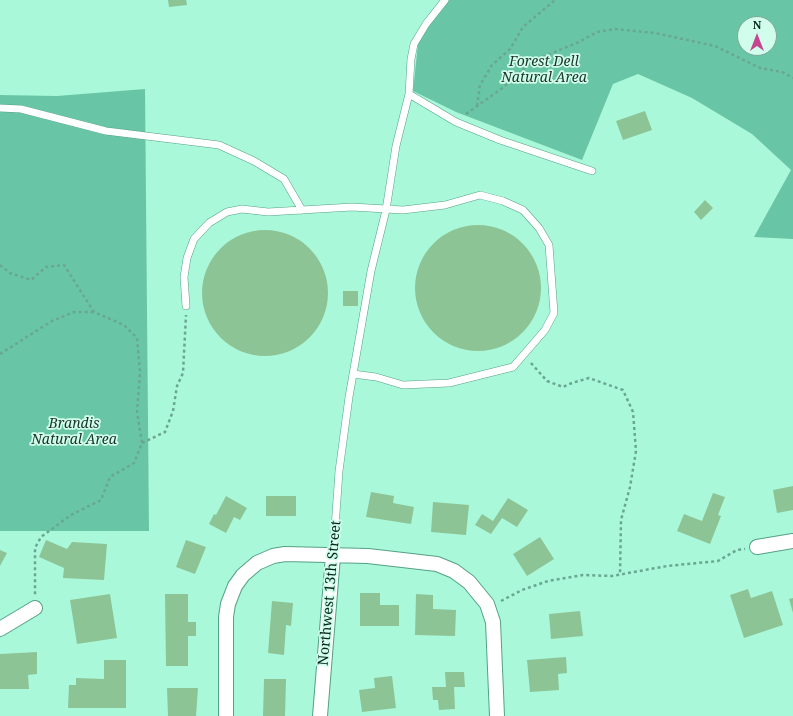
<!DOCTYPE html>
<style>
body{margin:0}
#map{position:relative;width:793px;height:716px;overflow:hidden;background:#aaf8da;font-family:"Noto Serif",serif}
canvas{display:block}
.north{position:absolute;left:737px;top:16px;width:40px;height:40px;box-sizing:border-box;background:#d1feec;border:1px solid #7ea698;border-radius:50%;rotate:0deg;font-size:11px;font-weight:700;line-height:16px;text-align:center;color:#022319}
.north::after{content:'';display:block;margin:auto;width:14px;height:18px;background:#c6458f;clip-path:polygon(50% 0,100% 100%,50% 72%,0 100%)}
</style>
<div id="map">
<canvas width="793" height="716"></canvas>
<div class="north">N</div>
</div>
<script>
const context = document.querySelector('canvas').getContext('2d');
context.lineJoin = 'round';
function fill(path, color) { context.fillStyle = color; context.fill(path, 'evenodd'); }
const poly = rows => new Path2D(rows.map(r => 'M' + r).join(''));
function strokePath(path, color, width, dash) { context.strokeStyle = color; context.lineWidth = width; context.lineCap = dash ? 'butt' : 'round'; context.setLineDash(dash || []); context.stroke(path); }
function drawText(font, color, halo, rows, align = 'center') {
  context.font = font + ' "Noto Serif",serif'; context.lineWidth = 3.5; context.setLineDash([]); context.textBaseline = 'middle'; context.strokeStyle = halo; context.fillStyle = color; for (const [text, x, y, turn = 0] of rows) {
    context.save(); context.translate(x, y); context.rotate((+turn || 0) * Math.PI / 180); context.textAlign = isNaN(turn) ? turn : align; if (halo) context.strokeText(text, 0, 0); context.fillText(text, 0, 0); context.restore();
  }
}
fill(poly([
 [449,0,793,0,793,239,754,237,791,170,752,134,692,98,638,74,613,84,582,160,456,112,413,91,418,44,429,25],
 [745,24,769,24,769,48,745,48],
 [145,89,149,531,0,531,0,95,57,96]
]), '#68c6a6');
fill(poly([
 [168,0,186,0,187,5,169,7],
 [645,111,652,130,623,140,616,121],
 [705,200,713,208,701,220,694,212],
 '415 288a63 63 0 1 1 126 0a63 63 0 1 1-126 0Z',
 '202 293a63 63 0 1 1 126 0a63 63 0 1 1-126 0Z',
 [343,291,358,291,358,306,343,306],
 [793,486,793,510,777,513,773,490],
 [371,492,394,496,393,503,414,507,411,524,366,517],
 [713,493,725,497,718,515,721,516,710,544,677,531,684,514,702,521],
 [226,496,247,508,240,520,234,517,226,533,209,524,214,514,216,515],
 [266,496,296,496,296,516,266,516],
 [508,498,528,510,517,527,502,518,491,534,475,525,482,514,493,521],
 [433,502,469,505,466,535,431,532],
 [540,537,554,559,527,576,513,554],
 [46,540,67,549,72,542,107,544,104,580,63,578,64,568,39,557],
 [186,540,206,547,195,574,176,567],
 [0,550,7,553,0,566],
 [748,589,751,598,772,591,783,625,744,638,730,595],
 [360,593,380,593,380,605,399,605,399,626,360,626],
 [110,594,117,638,77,644,70,600],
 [165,594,188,594,188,622,196,622,196,636,188,636,188,666,166,666],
 [416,594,433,595,433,609,456,610,455,636,415,635],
 [793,598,793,613,789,599],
 [272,601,293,603,291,626,286,625,284,655,268,653],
 [580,611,583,636,551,639,549,614],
 [37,652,37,674,28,675,29,689,0,689,0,654],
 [566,657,567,673,558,674,559,690,530,692,527,660],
 [104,660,126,660,126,708,68,708,69,685,76,685,76,678,104,679],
 [445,672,464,672,465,687,454,687,455,709,439,710,438,700,433,700,432,687,446,687],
 [392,676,396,708,362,712,359,690,375,688,374,678],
 [264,679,286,679,285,716,263,716],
 [167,688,198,688,196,716,168,716]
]), '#8dc496');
const service = poly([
 [409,94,456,122,500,140,592,171],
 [0,108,21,109,106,131,219,145,254,161,284,179,302,210],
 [186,306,184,277,187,258,194,239,209,223,227,212,242,209,268,212,352,207,403,210,445,205,480,195,503,201,523,210,539,228,549,245,554,313,545,330,513,367,449,383,403,385,376,377,353,374],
 [333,556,339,471,349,397,371,271,386,210,396,146,409,94,411,59,414,44,426,24,445,0]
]);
const minor = poly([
 [757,547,793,541],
 [0,629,35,608],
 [226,716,226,617,228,604,235,586,243,575,257,563,273,556,285,554,368,556,437,564,454,571,469,582,487,604,493,622,497,716],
 [320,716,333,556]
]);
strokePath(service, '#54a186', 8);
strokePath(minor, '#54a186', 16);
strokePath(poly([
 [477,106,480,85,492,65,510,49,523,27,555,0],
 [466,114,501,89,533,61,579,42,597,32,615,29,655,33,715,46,760,68,782,72,793,78],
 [0,265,10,273,31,280,46,267,64,265,94,312,124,325,137,338,140,372,137,412,142,443,134,463,110,477,101,500,71,515,41,537,35,548,35,596],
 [0,354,52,321,74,312,94,312],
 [531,363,547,381,563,387,572,383,589,378,623,390,633,412,636,451,630,487,621,520,620,575],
 [142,443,165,432,173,411,177,386,183,373,186,315],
 [501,601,522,590,548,581,583,575,612,576,667,566,718,561,737,550,745,549]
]), '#6aa791', 2.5, [3, 3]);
strokePath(service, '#fff', 7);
strokePath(minor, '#fff', 14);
drawText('italic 14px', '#1a332a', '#d1feec', [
 ["Forest Dell",544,62],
 ["Natural Area",544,78],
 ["Brandis",74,424],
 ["Natural Area",74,440]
]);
drawText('14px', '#022319', '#d1feec', [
 ["Northwest 13th Street",330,593,-85]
]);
</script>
